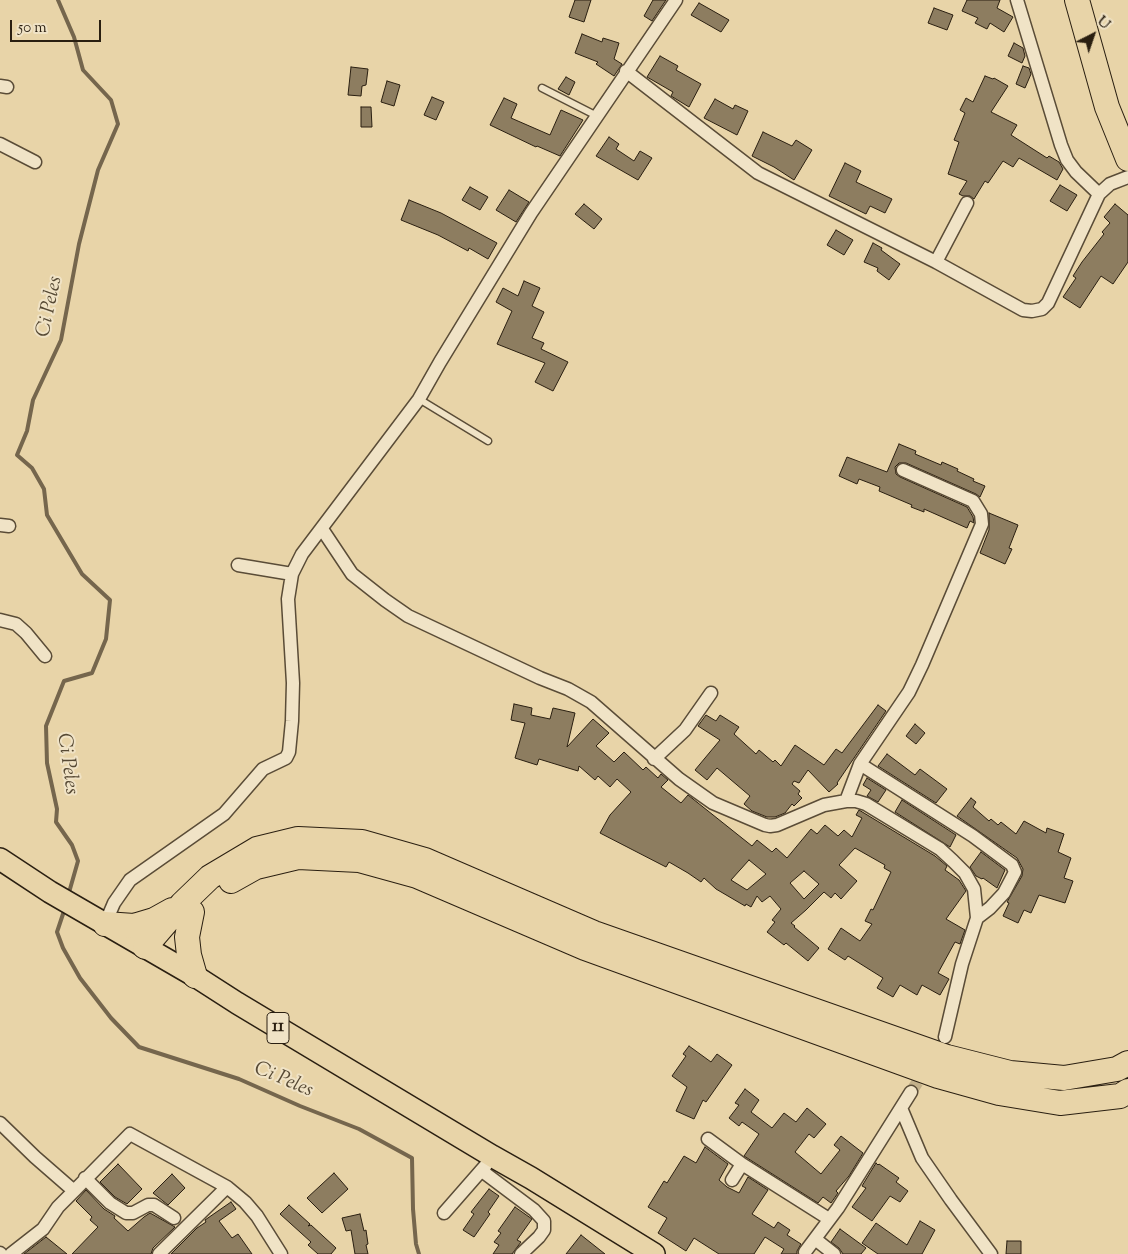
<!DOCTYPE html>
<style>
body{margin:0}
#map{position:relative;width:1128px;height:1254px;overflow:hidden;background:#e8d4a8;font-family:"Sorts Mill Goudy",serif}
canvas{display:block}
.north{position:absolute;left:1068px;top:10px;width:50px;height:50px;-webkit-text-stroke:4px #f0e3c6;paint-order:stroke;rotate:41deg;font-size:14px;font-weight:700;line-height:20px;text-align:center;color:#2a1f11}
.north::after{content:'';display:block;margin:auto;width:18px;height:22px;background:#2a1f11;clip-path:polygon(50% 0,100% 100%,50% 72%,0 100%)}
.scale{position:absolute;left:10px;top:20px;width:91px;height:22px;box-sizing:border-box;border:2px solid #2a1f11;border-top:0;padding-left:6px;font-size:15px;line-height:18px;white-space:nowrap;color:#2a1f11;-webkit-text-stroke:4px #f0e3c6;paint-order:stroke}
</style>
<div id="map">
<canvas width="1128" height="1254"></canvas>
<div class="north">U</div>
<div class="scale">50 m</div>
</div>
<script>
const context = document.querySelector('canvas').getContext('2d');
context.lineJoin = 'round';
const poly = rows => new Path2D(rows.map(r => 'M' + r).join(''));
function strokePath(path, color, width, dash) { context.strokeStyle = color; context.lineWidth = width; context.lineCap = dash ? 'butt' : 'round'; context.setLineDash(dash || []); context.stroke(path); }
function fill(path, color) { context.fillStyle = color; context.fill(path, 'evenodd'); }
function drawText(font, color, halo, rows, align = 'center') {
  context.font = font + ' "Sorts Mill Goudy",serif'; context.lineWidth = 4; context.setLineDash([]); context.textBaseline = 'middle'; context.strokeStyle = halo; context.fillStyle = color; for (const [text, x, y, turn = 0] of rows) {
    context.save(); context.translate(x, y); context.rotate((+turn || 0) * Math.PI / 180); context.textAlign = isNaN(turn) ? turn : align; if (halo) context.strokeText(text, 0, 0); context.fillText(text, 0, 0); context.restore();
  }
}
strokePath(poly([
 [58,0,74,37,83,70,111,100,118,124,98,170,79,244,61,340,33,400,27,431,17,455,32,468,44,489,47,515,82,574,110,600,106,639,92,673,64,681,46,726,47,763,57,809,56,822,72,845,78,861,68,896],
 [65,908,57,932,63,948,80,978,111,1018,139,1047,239,1079,300,1106,359,1129,412,1158,413,1209,416,1244,419,1254]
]), '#75664d', 4);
const building = poly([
 [575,0,591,0,584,22,569,17,575,0],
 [653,0,666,0,652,21,644,16,653,0],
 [967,0,1000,0,997,8,1013,17,1004,32,990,23,987,29,975,23,978,18,962,11,967,0],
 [699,3,729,20,721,32,691,15,699,3],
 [934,8,953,15,947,30,928,23,934,8],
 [582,34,602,42,603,38,619,43,614,59,622,64,614,76,596,64,598,62,575,53,582,34],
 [1014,43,1023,48,1025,56,1022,63,1008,56,1014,43],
 [660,56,678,66,676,70,701,84,689,107,671,96,673,92,647,77,660,56],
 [1023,66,1029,68,1031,74,1025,88,1016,84,1023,66],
 [351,67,368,69,366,85,362,86,361,96,348,95,351,67],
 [985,76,993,79,994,78,1008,86,991,112,1017,125,1011,135,1047,158,1049,156,1059,162,1063,169,1057,180,1019,158,1013,167,1003,161,988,183,985,181,974,199,970,196,963,196,959,194,967,181,948,174,959,142,954,140,965,113,960,110,966,98,973,102,985,76],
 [566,77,575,82,569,95,558,89,566,77],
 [387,81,400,85,394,106,381,102,387,81],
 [432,97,444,102,436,120,424,115,432,97],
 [504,98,517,104,511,118,550,135,561,110,583,120,560,156,537,146,536,147,490,125,504,98],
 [715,99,733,109,735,105,748,111,737,135,704,118,715,99],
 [361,107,371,107,372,127,361,127,361,107],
 [763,132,792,146,796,140,812,150,794,180,774,167,752,156,763,132],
 [609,137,619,144,616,149,634,161,640,151,652,158,638,180,596,156,609,137],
 [845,163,861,171,856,182,892,199,885,213,870,206,866,214,829,196,845,163],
 [1060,185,1077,195,1067,211,1050,201,1060,185],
 [470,187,488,197,480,210,462,200,470,187],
 [509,190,529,202,516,222,496,210,509,190],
 [409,200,441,213,497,243,488,259,469,248,468,251,438,235,401,220,409,200],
 [584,204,602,219,594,229,575,214,584,204],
 [1115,204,1128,215,1128,262,1113,284,1101,276,1080,308,1063,297,1076,278,1073,276,1082,262,1104,234,1102,232,1110,223,1104,217,1115,204],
 [836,230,853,240,844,255,827,245,836,230],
 [873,243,882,248,881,250,900,264,889,280,877,271,878,268,864,262,873,243],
 [524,281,540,288,532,306,544,312,532,338,544,343,541,349,568,362,553,391,535,382,545,363,497,344,512,311,496,302,503,288,518,296,524,281],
 [899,444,916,451,915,454,941,465,942,462,958,469,957,471,974,479,973,481,985,486,980,497,976,494,906,463,899,463,895,467,896,474,900,477,967,507,973,517,974,523,970,521,967,528,924,509,924,512,911,507,912,505,879,491,880,487,859,479,857,484,839,476,847,457,887,472,899,444],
 [989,513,1018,525,1009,548,1012,549,1005,564,980,553,989,530,989,513],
 [514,704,532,708,531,715,550,719,553,708,575,713,567,747,593,719,609,733,596,746,614,762,624,752,643,770,646,767,658,778,661,774,668,780,661,787,681,803,688,795,752,846,757,840,772,852,776,848,787,858,811,829,817,834,825,825,838,836,844,830,852,837,862,818,856,815,859,810,935,856,947,866,945,870,959,880,966,891,946,919,965,930,960,944,955,942,938,973,949,979,940,995,922,985,917,995,900,985,893,997,877,988,883,978,848,956,845,960,828,949,841,928,860,941,872,924,865,921,871,909,873,910,891,872,884,868,885,865,855,848,839,865,857,881,841,899,835,893,831,898,824,892,806,910,791,923,795,926,794,927,819,948,808,961,786,943,784,945,767,932,775,922,772,920,781,909,770,896,762,902,757,896,751,907,746,904,745,906,716,889,704,878,701,882,688,873,669,862,666,867,600,833,610,815,631,792,617,779,610,787,598,776,595,780,579,766,578,771,539,759,537,765,515,758,525,723,511,720,514,704],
 [749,860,766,874,747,890,731,880,749,860],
 [804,871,819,884,804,899,790,883,804,871],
 [878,705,886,711,837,783,838,784,829,792,808,770,799,783,794,781,792,784,800,791,798,794,802,798,794,806,792,804,785,813,775,817,767,817,752,811,744,804,750,796,717,768,707,780,695,770,720,740,698,726,706,715,716,721,720,715,739,727,734,734,756,754,759,750,773,762,775,760,781,766,795,745,824,765,836,749,842,753,878,705],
 [915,724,925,733,916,744,906,736,915,724],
 [887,754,915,775,920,769,947,789,936,803,878,766,887,754],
 [867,778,886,790,878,802,867,796,871,790,863,785,867,778],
 [971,798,976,802,973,807,989,821,991,819,998,825,1001,822,1016,834,1024,821,1046,833,1047,828,1064,834,1058,852,1071,858,1064,878,1073,881,1065,903,1039,895,1031,913,1024,910,1018,923,1003,916,1009,903,1007,902,1022,876,1023,869,1017,858,957,816,971,798],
 [902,800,956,835,950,847,895,812,902,800],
 [981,852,1005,870,997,888,983,878,982,879,976,876,970,867,981,852],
 [689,1046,711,1062,717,1054,732,1065,706,1102,703,1100,694,1119,676,1111,687,1087,672,1076,686,1056,683,1054,689,1046],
 [745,1089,759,1100,751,1112,772,1128,784,1113,796,1122,807,1108,826,1124,814,1138,809,1134,795,1152,821,1174,840,1150,834,1145,841,1136,863,1153,849,1176,836,1191,838,1193,831,1203,823,1197,818,1203,744,1156,759,1134,742,1122,739,1126,729,1118,739,1105,735,1103,745,1089],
 [705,1147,728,1164,719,1180,727,1187,739,1193,748,1177,768,1190,752,1214,774,1228,778,1222,790,1230,787,1235,801,1244,797,1251,797,1254,781,1254,784,1249,765,1237,754,1254,719,1254,694,1238,686,1251,658,1233,667,1218,648,1207,664,1181,667,1183,684,1156,696,1163,705,1147],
 [876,1163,878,1165,879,1164,899,1178,896,1182,908,1191,900,1202,890,1196,872,1221,852,1207,866,1188,862,1186,876,1163],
 [118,1164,142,1189,127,1204,115,1197,100,1182,118,1164],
 [334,1173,348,1189,322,1213,307,1198,334,1173],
 [172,1174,185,1188,168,1205,153,1193,172,1174],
 [489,1189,499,1196,488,1212,490,1214,474,1237,463,1230,474,1214,471,1212,489,1189],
 [86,1190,104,1209,115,1216,114,1218,128,1231,144,1217,150,1213,175,1227,153,1248,151,1254,72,1254,98,1227,90,1220,92,1217,76,1201,86,1190],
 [231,1202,236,1209,219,1221,232,1238,238,1234,252,1254,171,1254,197,1228,206,1222,205,1220,231,1202],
 [289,1205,310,1224,308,1226,311,1225,336,1248,331,1254,318,1254,308,1245,311,1242,280,1214,289,1205],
 [515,1207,532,1219,517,1240,521,1242,512,1254,493,1254,499,1245,494,1242,501,1233,498,1231,515,1207],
 [360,1214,364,1231,366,1230,368,1244,366,1245,368,1254,355,1254,351,1230,346,1231,342,1218,360,1214],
 [920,1221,935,1230,922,1254,878,1254,862,1243,876,1223,907,1245,920,1221],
 [840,1229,866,1248,861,1254,843,1254,839,1248,831,1242,840,1229],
 [581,1235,605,1254,566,1254,581,1235],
 [46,1237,67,1254,24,1254,46,1237],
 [1007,1241,1021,1241,1021,1254,1006,1254,1007,1241]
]);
fill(building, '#8d7d60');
strokePath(building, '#2a1f11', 1);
strokePath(poly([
 [911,1092,927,1067]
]), '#c2b08a', 12, [12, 6]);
const service = poly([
 [542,88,597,116],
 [419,399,488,441]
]);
const minor = poly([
 [1017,0,1061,145,1067,160,1076,172,1099,194],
 [626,71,758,173,936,262,1023,310,1032,311,1042,309,1048,303,1099,194,1110,184,1128,177],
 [0,86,7,87],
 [0,144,35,162],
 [936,262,967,203],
 [0,525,9,526],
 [322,529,352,574,385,600,408,616,540,678,568,689,591,702,679,779,713,803,765,825,770,826,777,825,824,805,846,801,860,764,973,836,1012,865,1015,872,1004,893,990,908,977,918,962,964,945,1037],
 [238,565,292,574],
 [0,620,16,624,26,633,45,656],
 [654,759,685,730,711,693],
 [860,764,909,692,922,665,982,524,981,514,973,501,903,470],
 [846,801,856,801,866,804,940,849,953,861,965,873,974,889,977,918],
 [105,924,114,903,130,880,224,814,263,769,286,758,289,752,292,721,293,683,288,599,292,574,302,554,419,399,440,362,531,213,676,0],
 [901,1108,922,1158,951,1200,991,1254],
 [0,1123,35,1157,74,1191,130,1134,227,1187,245,1202,257,1216,281,1254],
 [708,1139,742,1164,829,1219],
 [482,1171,534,1210,544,1221,544,1230,539,1237,521,1254],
 [85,1178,110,1203,126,1213,133,1213,148,1205,154,1205,174,1218],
 [732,1180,742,1164],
 [444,1213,486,1165],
 [815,1239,834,1254],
 [805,1252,838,1208,911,1092],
 [0,1253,1,1254],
 [11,1254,43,1229,58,1207,74,1191],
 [159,1254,227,1187]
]);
const trunk = poly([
 [0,859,50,892,195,976,237,1003,492,1156,531,1178,654,1254]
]);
const motorway = poly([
 [1077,0,1107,107,1128,159],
 [231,881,256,867,298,857,359,860,417,876,585,948,938,1076,999,1093,1060,1103,1120,1096,1128,1091],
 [192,912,187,937,189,955,195,976],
 [105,924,134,926,154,920,172,910],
 [145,947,182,904,210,877,257,849,298,839,362,842,425,860,594,933,947,1057,1010,1073,1064,1078,1117,1069,1128,1063]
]);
strokePath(service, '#5a4c37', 9);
strokePath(minor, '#5a4c37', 15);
strokePath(trunk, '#2a1f11', 24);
strokePath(motorway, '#2a1f11', 26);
strokePath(service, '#f0e3c6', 6);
strokePath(minor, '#f0e3c6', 12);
strokePath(trunk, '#e8d4a8', 21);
strokePath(motorway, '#e8d4a8', 24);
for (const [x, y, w] of [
 [278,1028,22]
]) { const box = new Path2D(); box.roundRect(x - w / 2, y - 15.5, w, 31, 4); context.fillStyle = '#f0e3c6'; context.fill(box); strokePath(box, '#2a1f11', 1); }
drawText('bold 18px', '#2a1f11', null, [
 ["11",278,1028]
]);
drawText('italic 20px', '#564934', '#f0e3c6', [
 ["Ci Peles",51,307,-78],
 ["Ci Peles",66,764,82],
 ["Ci Peles",283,1081,23]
]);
</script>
